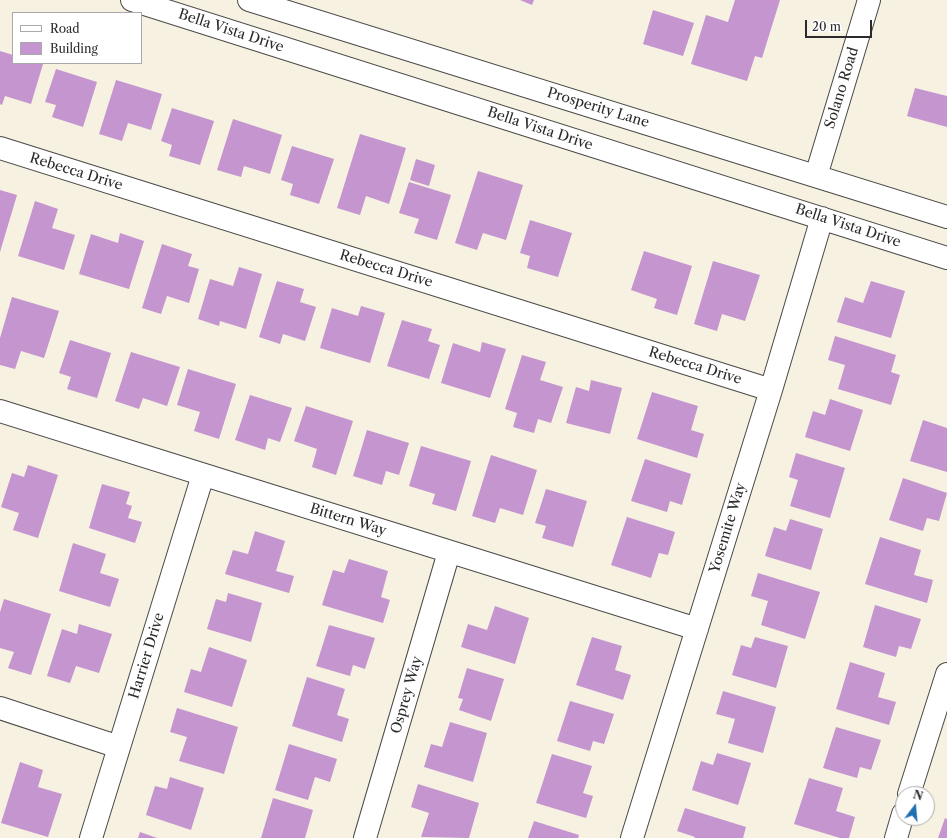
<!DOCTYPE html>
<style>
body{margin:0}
#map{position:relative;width:947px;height:838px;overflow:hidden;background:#f6f1e1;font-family:"Libre Caslon Text",serif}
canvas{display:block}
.legend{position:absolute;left:12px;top:12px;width:130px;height:52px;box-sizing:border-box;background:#fff;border:1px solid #aaa;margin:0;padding:5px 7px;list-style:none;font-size:12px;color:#2b2b2b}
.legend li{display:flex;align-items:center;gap:8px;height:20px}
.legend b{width:20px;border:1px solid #aaa}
.north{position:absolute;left:895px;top:786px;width:40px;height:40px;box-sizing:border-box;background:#fff;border:1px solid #aaa;border-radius:50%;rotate:16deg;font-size:11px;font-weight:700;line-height:16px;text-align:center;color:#2b2b2b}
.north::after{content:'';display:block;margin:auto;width:14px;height:18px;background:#1f6fb2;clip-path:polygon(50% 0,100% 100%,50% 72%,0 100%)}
.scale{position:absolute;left:805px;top:20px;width:67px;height:18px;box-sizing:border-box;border:2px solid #2b2b2b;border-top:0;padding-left:5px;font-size:12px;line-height:14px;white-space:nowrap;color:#2b2b2b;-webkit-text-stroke:3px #fff;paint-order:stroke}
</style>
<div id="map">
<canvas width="947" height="838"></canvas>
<ul class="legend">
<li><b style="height:5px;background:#fff"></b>Road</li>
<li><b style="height:11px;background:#c595d0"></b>Building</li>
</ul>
<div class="north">N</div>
<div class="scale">20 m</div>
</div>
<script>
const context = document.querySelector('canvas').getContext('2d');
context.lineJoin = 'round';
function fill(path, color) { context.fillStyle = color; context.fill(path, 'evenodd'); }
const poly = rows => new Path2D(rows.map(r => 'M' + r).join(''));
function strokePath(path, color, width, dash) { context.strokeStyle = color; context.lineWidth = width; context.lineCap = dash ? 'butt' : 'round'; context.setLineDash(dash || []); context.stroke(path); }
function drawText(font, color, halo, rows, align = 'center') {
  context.font = font + ' "Libre Caslon Text",serif'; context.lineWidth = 3; context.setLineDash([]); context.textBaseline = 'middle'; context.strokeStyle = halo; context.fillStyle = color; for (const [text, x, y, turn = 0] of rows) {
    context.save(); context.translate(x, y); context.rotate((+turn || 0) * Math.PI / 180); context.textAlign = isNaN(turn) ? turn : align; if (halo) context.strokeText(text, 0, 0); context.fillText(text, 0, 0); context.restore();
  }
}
fill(poly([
 [520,0,534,0,532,5],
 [735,0,780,0,762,58,755,56,747,81,691,64,706,15,728,22],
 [653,10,694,23,683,56,643,44],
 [0,51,13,55,13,63,43,64,31,104,5,96,2,105,0,104],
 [56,69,97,82,83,127,52,117,56,105,45,102],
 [116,80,162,94,151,130,128,123,122,141,99,134],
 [915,88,947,96,947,127,907,116],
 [172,108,214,121,200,165,169,156,172,145,161,141],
 [233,119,282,135,270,174,244,166,241,177,217,170],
 [360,134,406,148,389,204,366,196,360,215,337,208],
 [292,146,334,159,319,204,290,195,293,184,281,180],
 [416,159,435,165,429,186,410,180],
 [478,171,523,185,506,240,483,233,477,250,455,243],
 [409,182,451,195,437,240,414,233,419,219,399,213],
 [0,190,17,195,0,252],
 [35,201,58,209,52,228,75,235,64,270,18,256],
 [530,220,572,233,558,277,527,268,530,256,520,253],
 [120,233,144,241,129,289,79,274,91,234,118,243],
 [162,244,192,254,188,266,199,269,189,303,167,296,161,314,142,308],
 [644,251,692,266,677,315,654,308,657,299,631,290],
 [713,261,760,275,745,321,722,314,717,331,694,324],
 [239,267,262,274,246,329,220,321,219,326,198,319,210,279,233,286],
 [277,281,304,289,300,302,316,307,305,341,283,334,280,344,259,337],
 [871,281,905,291,891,338,837,322,845,297,863,303],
 [12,297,59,311,44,358,21,351,15,369,0,365,0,338],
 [361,306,385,313,370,363,320,348,332,308,358,316],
 [402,320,432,329,428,341,440,345,429,379,387,366],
 [835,336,896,355,891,372,900,375,891,405,838,389,845,365,828,360],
 [70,340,111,353,97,398,67,389,71,377,59,373],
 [482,342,506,349,490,398,441,383,453,343,480,352],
 [131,352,180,367,167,406,143,398,139,409,115,401],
 [522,355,546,362,540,380,563,387,551,423,538,419,534,433,513,427,517,413,505,409],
 [188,369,236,384,219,439,194,431,200,412,177,405],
 [591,380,622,388,610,434,566,423,576,387,589,391],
 [652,392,698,406,691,430,704,434,697,458,637,439],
 [250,395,292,408,280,442,268,438,265,450,235,440],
 [830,399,863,410,850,451,805,437,813,411,825,415],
 [306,406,353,421,336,475,312,467,317,449,294,441],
 [923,420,947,428,947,472,910,461],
 [367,430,409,443,399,475,386,471,382,485,353,476],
 [421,446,471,461,456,511,432,504,435,494,409,486],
 [796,453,845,468,830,518,790,506,798,480,789,477],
 [491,455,537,470,523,515,500,508,495,523,472,516],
 [645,459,691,474,682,505,670,501,667,512,631,501],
 [28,465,58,475,38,538,13,530,19,513,1,507,12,473,24,477],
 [903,478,947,493,939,521,927,518,923,531,889,520],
 [102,484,130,492,126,504,132,506,128,518,142,522,135,543,89,528],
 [546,489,587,501,573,547,542,538,546,526,535,523],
 [627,517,675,532,668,555,659,553,651,578,611,565],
 [790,519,823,529,811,570,765,556,774,527,786,531],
 [255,531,285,541,276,571,294,576,289,593,225,574,233,550,248,554],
 [880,537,921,550,914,575,933,580,927,603,865,584],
 [73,543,106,554,100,573,119,579,110,607,59,591],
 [349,559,388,571,381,597,390,600,383,623,322,605,333,570,344,573],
 [758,573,820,592,805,639,761,625,768,601,751,596],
 [228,593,262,603,251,642,207,629,216,599,226,602],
 [4,599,51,614,31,675,8,668,14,652,0,648,0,612],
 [875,605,921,619,911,649,899,646,896,657,863,647],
 [495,606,529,618,515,664,461,647,468,624,487,630],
 [79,624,112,634,99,673,76,666,70,683,47,676,62,629,77,634],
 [329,625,375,638,365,669,353,665,350,676,316,666],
 [592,637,622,646,615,670,631,675,623,700,576,685],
 [755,637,788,646,776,688,732,675,741,645,751,648],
 [209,647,247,660,232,707,184,692,191,669,201,672],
 [850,662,885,673,878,697,896,702,889,725,836,709],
 [467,668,504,679,491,721,459,710,463,699,458,698],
 [307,677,345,689,337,715,349,719,342,742,292,726],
 [723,691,776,707,763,753,728,743,735,719,716,714],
 [570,701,614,714,604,744,593,741,590,751,557,741],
 [177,708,238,727,224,774,179,761,187,737,170,732],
 [450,722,487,733,473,782,424,767,431,744,442,747],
 [836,727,881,740,871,770,860,767,857,778,823,768],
 [289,744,337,759,330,782,315,777,308,800,275,790],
 [717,753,751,763,738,805,692,790,701,761,713,765],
 [552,754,592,766,583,793,593,796,586,818,536,803],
 [20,762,43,770,38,787,62,794,48,837,1,823],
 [170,777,204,788,191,830,146,815,155,786,167,789],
 [809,778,843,788,836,811,855,817,849,838,840,838,794,824],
 [418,784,479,803,469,838,421,837,429,813,411,807],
 [273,798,313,810,305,838,261,838],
 [685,808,746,827,743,838,694,838,695,837,677,831],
 [945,818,947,819,947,838,938,838],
 [534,821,579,835,578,838,528,838],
 [140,832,157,838,138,838]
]), '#c595d0');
const minor = poly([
 [132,0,947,258],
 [249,0,947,217],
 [0,148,771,390],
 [816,176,869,0],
 [0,411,697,629],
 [0,708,119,747],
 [909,794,947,674],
 [91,838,203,475],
 [365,838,449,552],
 [632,838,771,390,822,218],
 [896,838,903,814]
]);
strokePath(minor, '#494946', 24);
strokePath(minor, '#fff', 22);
drawText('14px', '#2b2b2b', '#fff', [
 ["Bella Vista Drive",231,31,18],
 ["Solano Road",842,88,-73],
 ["Prosperity Lane",598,108,17],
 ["Bella Vista Drive",540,129,18],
 ["Rebecca Drive",76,172,17],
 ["Bella Vista Drive",848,226,18],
 ["Rebecca Drive",386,269,17],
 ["Rebecca Drive",695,366,17],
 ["Bittern Way",348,520,17],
 ["Yosemite Way",728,528,-73],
 ["Harrier Drive",147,656,-73],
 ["Osprey Way",407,695,-74]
]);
</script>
